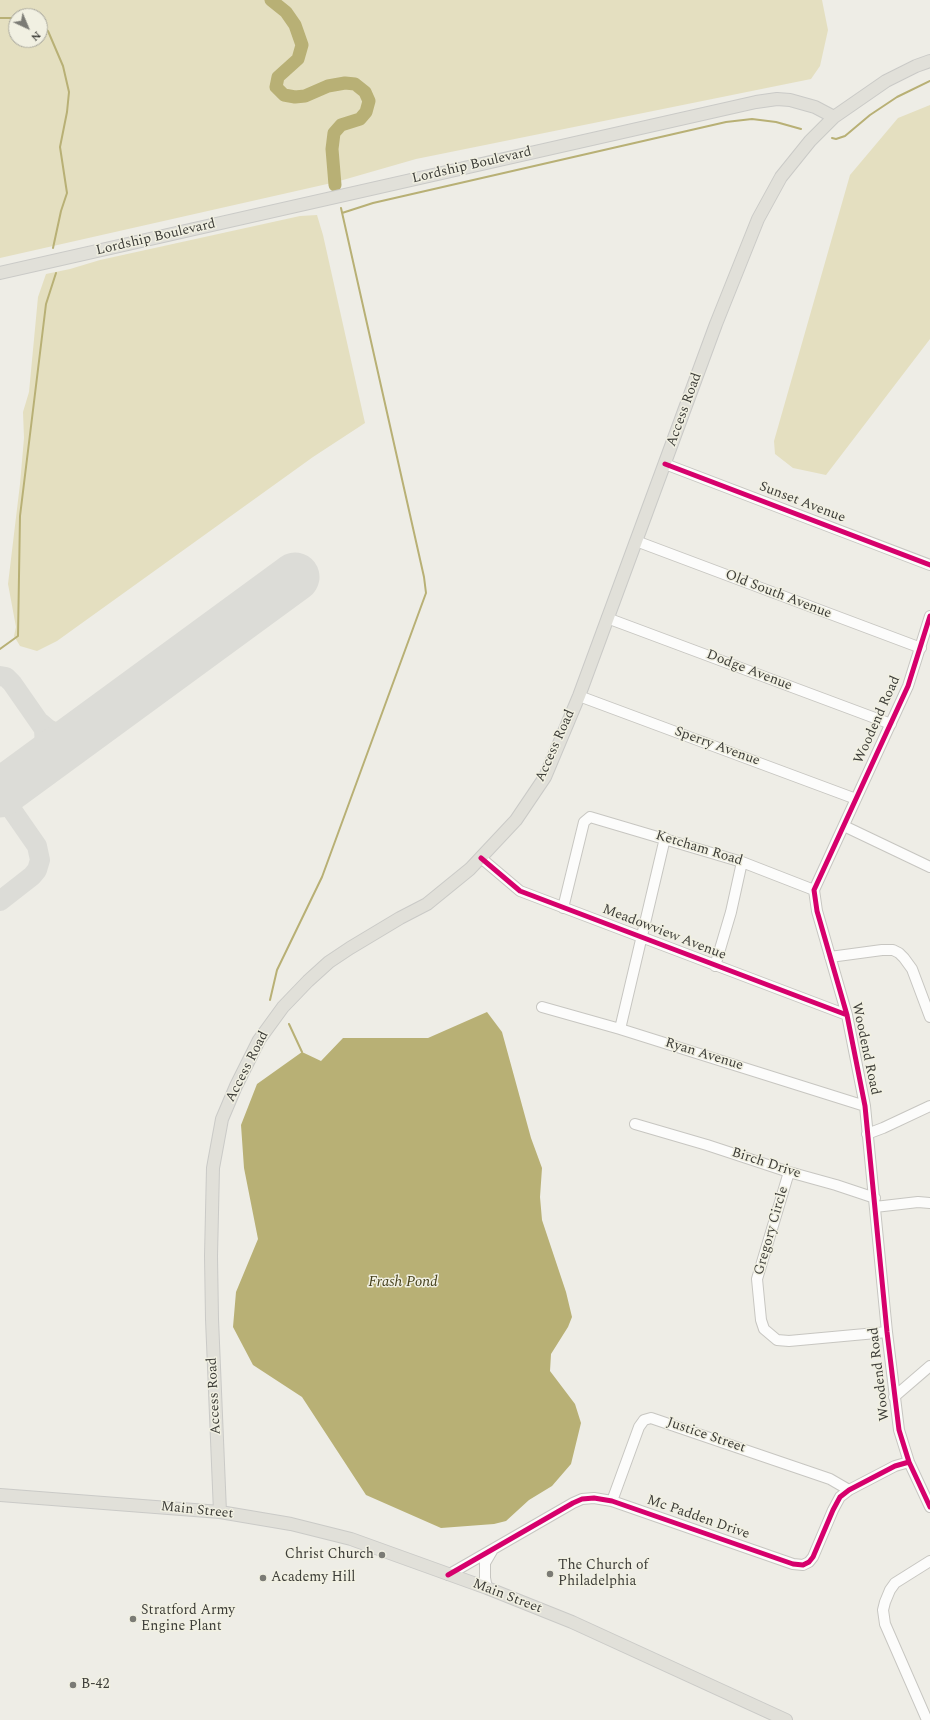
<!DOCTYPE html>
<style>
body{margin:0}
#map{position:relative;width:930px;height:1720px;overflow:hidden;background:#eeede6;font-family:Spectral,serif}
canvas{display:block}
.north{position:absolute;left:8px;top:8px;width:40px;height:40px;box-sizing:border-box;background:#f1f0e2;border:1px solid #a9a89e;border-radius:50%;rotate:136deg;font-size:11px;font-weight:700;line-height:16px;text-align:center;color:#3d3d38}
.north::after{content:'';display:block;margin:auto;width:14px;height:18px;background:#7b7b75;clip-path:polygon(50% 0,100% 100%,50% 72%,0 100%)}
</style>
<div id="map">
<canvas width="930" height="1720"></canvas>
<div class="north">N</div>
</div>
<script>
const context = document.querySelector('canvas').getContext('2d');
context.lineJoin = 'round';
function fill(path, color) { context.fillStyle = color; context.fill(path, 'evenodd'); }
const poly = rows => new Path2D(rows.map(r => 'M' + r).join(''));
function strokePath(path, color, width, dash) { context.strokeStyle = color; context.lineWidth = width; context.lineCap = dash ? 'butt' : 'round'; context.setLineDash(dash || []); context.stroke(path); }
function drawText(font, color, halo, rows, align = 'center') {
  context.font = font + ' Spectral,serif'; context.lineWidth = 3; context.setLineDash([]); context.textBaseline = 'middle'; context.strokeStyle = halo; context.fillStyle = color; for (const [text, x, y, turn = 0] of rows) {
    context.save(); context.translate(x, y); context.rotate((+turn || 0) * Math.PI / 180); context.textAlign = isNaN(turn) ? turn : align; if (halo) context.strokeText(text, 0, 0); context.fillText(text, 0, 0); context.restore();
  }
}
fill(poly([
 [0,0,822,0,828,30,820,66,811,79,416,159,336,182,0,258],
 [16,16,40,16,40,40,16,40],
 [930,105,930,339,826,475,793,468,775,454,774,441,850,175,898,118],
 [317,215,323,235,365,423,313,457,57,641,37,651,20,646,14,636,16,627,8,584,20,484,24,438,23,412,29,392,38,297,46,274,70,269,100,260,300,216]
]), '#e4dfc0');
fill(poly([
 [487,1012,502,1032,531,1138,542,1168,540,1197,542,1220,566,1292,572,1317,568,1327,551,1354,550,1371,575,1404,581,1423,571,1464,552,1486,529,1500,506,1521,494,1524,441,1528,366,1495,302,1397,253,1365,233,1327,236,1292,258,1239,244,1168,241,1125,257,1084,302,1052,321,1061,343,1038,428,1038]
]), '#b8b075');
strokePath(poly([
 [0,18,16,18],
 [40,26,48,31,63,66,69,92,67,112,60,147,67,193,61,211,53,248],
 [832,138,836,139,845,136,870,115,897,97,930,81],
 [342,213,373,203,726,122,752,119,776,122,801,129],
 [0,649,18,636,20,516,46,304,56,273],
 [270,1000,277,970,322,877,426,593,424,577,341,208],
 [289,1024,302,1052]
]), '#b8b075', 2);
strokePath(poly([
 [271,0,286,12,295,25,302,45,298,59,278,77,276,87,284,95,295,97,305,96,328,86,345,83,355,84,365,92,369,101,366,112,360,119,341,125,334,133,332,149,335,185]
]), '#b8b075', 13);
strokePath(poly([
 [0,676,6,677,12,683,44,729,45,747,36,767],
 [41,723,48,729,59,734,67,735,84,732],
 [0,901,32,876,37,870,40,860,37,846,12,810,10,800,11,793,19,779]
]), '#dcdcd7', 20);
strokePath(poly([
 [0,793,295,577]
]), '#dcdcd7', 49);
const minor = poly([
 [665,464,930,565],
 [636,541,921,648],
 [930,616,908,686,814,890,817,911,847,1015,865,1106,887,1332,899,1430,909,1462,930,1507],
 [607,618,891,724],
 [579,696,856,799],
 [844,826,930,867],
 [481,858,520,891,847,1015],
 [563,908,584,822,590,817,742,862,814,890],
 [830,957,882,950,893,950,899,953,904,958,912,969,930,1017],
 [715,966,731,912,742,862],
 [542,1007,620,1029,865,1106],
 [620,1029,665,838],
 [635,1124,707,1145,789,1172,836,1185,875,1198],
 [867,1134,883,1128,930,1106],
 [789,1172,757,1279,761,1320,764,1329,777,1340,789,1341,887,1332],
 [875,1207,918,1202,930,1203],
 [894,1397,930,1366],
 [612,1501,639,1427,644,1420,651,1418,830,1479,849,1490],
 [448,1575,573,1503,582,1499,594,1498,612,1501,793,1564,803,1565,809,1562,813,1557,833,1510,840,1497,849,1490,895,1466,909,1462],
 [487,1588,485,1578,485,1563,492,1551],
 [927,1720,885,1624,883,1610,885,1602,890,1590,895,1583,930,1561]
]);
const major = poly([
 [0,273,756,102,777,99,790,100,815,107,834,117],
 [0,1495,220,1512,291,1524,351,1539,487,1588,572,1622,786,1720],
 [220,1512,212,1319,211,1256,213,1168,222,1119,236,1086,259,1040,283,1007,308,981,329,962,350,948,400,918,427,904,470,869,516,820,545,777,579,696,716,324,758,219,781,177,810,141,834,117,886,81,916,66,930,61]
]);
strokePath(minor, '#c7c6c1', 12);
strokePath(major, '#cacac7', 14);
strokePath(minor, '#fcfcfb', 10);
strokePath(major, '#e1e0d9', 12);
strokePath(poly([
 [665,464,930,565],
 [930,616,908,686,814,890,817,911,847,1015,865,1106,887,1332,899,1430,909,1462,930,1507],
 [481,858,520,891,847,1015],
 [448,1575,573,1503,582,1499,594,1498,612,1501,793,1564,803,1565,809,1562,813,1557,833,1510,840,1497,849,1490,895,1466,909,1462]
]), '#d6006c', 5);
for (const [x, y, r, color] of [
 [382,1555,4,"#7b7b75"],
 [550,1574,4,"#7b7b75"],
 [263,1578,4,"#7b7b75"],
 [133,1619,4,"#7b7b75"],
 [73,1685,4,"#7b7b75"]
]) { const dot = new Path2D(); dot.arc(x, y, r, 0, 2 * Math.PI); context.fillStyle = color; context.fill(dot); strokePath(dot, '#f1f0e2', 1.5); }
drawText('14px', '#3d3d38', '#f1f0e2', [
 ["Lordship Boulevard",472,166,-13],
 ["Lordship Boulevard",156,238,-13],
 ["Access Road",685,410,-70],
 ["Sunset Avenue",802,503,21],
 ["Old South Avenue",778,595,21],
 ["Dodge Avenue",749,671,21],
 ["Woodend Road",878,720,-66],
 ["Access Road",556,746,-66],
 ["Sperry Avenue",717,747,20],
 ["Ketcham Road",699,849,17],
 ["Meadowview Avenue",664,933,21],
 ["Woodend Road",865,1049,78],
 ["Ryan Avenue",704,1055,17],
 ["Access Road",248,1067,-63],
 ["Birch Drive",766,1164,18],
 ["Gregory Circle",772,1231,-74],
 ["Woodend Road",880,1374,-97],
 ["Access Road",215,1396,-93],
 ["Justice Street",706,1436,19],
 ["Main Street",197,1511,6],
 ["Mc Padden Drive",698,1518,19],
 ["Main Street",507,1597,21]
]);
drawText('14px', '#3d3d38', '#f1f0e2', [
 ["Christ Church",374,1555,"right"],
 ["The Church of",558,1566],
 ["Philadelphia",558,1582],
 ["Academy Hill",271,1578],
 ["Stratford Army",141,1611],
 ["Engine Plant",141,1627],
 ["B-42",81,1685]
], 'left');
drawText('italic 15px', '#45401c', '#f1f0e2', [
 ["Frash Pond",403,1283]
]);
</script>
